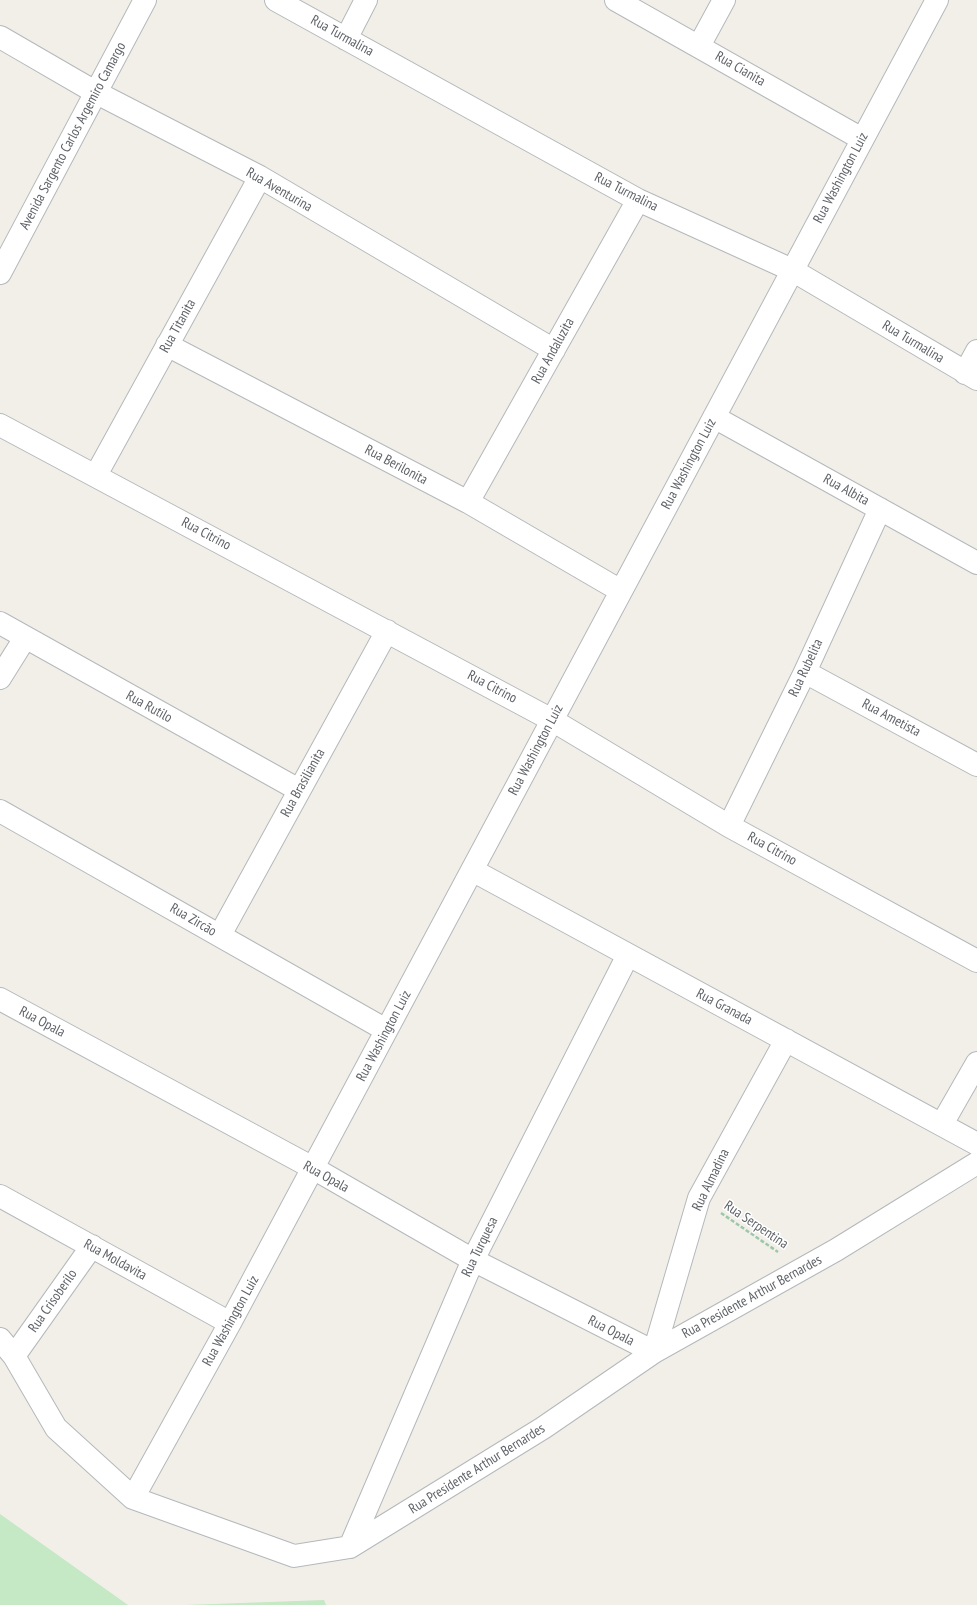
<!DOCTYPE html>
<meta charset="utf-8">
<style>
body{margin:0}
canvas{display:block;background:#f1efe8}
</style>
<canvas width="977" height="1605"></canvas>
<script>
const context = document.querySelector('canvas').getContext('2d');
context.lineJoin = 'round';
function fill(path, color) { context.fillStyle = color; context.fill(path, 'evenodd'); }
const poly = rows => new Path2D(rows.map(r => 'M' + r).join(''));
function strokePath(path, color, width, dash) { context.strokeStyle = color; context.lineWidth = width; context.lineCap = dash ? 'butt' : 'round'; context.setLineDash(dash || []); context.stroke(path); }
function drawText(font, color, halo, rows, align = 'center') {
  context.font = font + ' "PT Sans Narrow",sans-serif'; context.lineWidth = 3; context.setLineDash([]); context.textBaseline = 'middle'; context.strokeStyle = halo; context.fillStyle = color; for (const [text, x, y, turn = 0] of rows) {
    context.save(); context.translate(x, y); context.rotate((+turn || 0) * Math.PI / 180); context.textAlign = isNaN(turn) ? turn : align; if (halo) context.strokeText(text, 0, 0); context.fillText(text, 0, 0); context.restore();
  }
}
fill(poly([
 [0,1514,128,1605,0,1605],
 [324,1600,326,1605,186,1605]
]), '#c5e8c5');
const minor = poly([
 [276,0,638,200,792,270,977,379],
 [616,0,862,139],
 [0,37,95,92,260,177,554,350],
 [346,39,366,0],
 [699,46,724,0],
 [0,273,145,0],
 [167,345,468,502,621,591],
 [965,373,977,351],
 [714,417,977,563],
 [0,425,552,720,729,826,977,961],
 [96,475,260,177],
 [468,502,638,200],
 [0,623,299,790],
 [805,672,977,765],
 [0,678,25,638],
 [0,811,386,1030],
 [729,826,805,672,880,509],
 [472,870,977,1144],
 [220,935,387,631],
 [0,999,313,1168,473,1260,654,1352,699,1198,786,1040],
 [942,1124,977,1063],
 [0,1196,230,1323],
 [0,1339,14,1356,56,1428,133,1498,294,1556,350,1547,543,1428,654,1352,836,1250,977,1163],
 [14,1356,92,1246],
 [133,1498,230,1323,937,0],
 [350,1547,473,1260,628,955]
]);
strokePath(minor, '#b5b8bc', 24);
strokePath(poly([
 [721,1213,778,1252]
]), '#9cc7a9', 2.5, [4, 2]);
strokePath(minor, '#fff', 22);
drawText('14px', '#5f6368', '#fff', [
 ["Rua Turmalina",342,36,29],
 ["Rua Cianita",740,69,30],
 ["Avenida Sargento Carlos Argemiro Camargo",73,136,-62],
 ["Rua Washington Luiz",841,178,-62],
 ["Rua Aventurina",279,190,30],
 ["Rua Turmalina",626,192,27],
 ["Rua Titanita",178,326,-61],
 ["Rua Turmalina",913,342,31],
 ["Rua Andaluzita",553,351,-61],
 ["Rua Washington Luiz",689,464,-62],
 ["Rua Berilonita",396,465,28],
 ["Rua Albita",846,490,29],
 ["Rua Citrino",206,534,28],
 ["Rua Rubelita",806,668,-65],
 ["Rua Citrino",492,687,28],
 ["Rua Rutilo",149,707,29],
 ["Rua Ametista",891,718,28],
 ["Rua Washington Luiz",536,750,-62],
 ["Rua Brasilianita",303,783,-61],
 ["Rua Citrino",772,849,29],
 ["Rua Zircão",193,920,30],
 ["Rua Granada",724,1007,28],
 ["Rua Opala",42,1022,28],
 ["Rua Washington Luiz",384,1036,-62],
 ["Rua Opala",326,1177,29],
 ["Rua Almadina",711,1180,-64],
 ["Rua Serpentina",756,1225,34],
 ["Rua Turquesa",480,1247,-64],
 ["Rua Moldavita",115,1260,29],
 ["Rua Presidente Arthur Bernardes",752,1297,-29],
 ["Rua Crisoberilo",53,1301,-55],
 ["Rua Washington Luiz",231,1321,-61],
 ["Rua Opala",611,1331,27],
 ["Rua Presidente Arthur Bernardes",477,1469,-32]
]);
</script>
